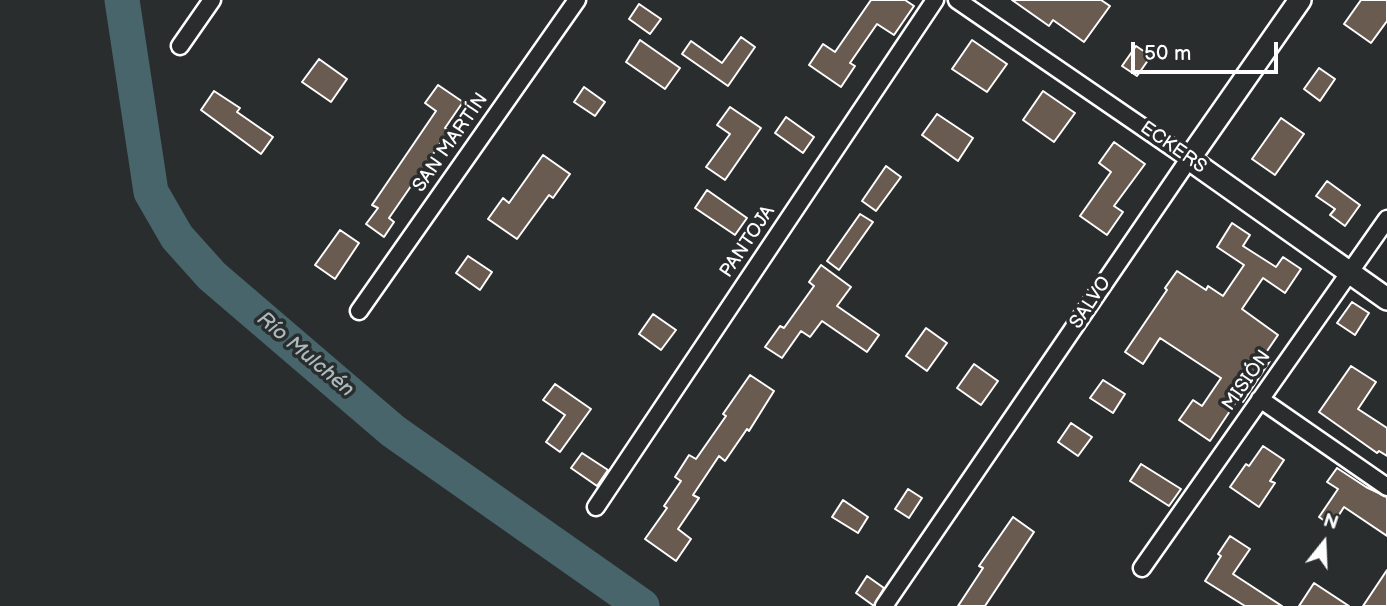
<!DOCTYPE html>
<meta charset="utf-8">
<style>
body{margin:0}
#map{position:relative;width:1387px;height:606px;overflow:hidden;background:#2a2d2e;font-family:"Balsamiq Sans",sans-serif}
canvas{display:block}
.north{position:absolute;left:1289px;top:508px;width:70px;height:70px;-webkit-text-stroke:5px #2a2d2e;paint-order:stroke;rotate:18deg;font-size:19px;font-weight:700;line-height:28px;text-align:center;color:#fff}
.north::after{content:'';display:block;margin:auto;width:24px;height:32px;background:#fff;clip-path:polygon(50% 0,100% 100%,50% 72%,0 100%)}
.scale{position:absolute;left:1131px;top:42px;width:147px;height:32px;box-sizing:border-box;border:4px solid #fff;border-top:0;padding-left:9px;font-size:21px;line-height:24px;white-space:nowrap;color:#fff;-webkit-text-stroke:5px #2a2d2e;paint-order:stroke}
</style>
<div id="map">
<canvas width="1387" height="606"></canvas>
<div class="north">N</div>
<div class="scale">50 m</div>
</div>
<script>
const context = document.querySelector('canvas').getContext('2d');
context.lineJoin = 'round';
const poly = rows => new Path2D(rows.map(r => 'M' + r).join(''));
function strokePath(path, color, width, dash) { context.strokeStyle = color; context.lineWidth = width; context.lineCap = dash ? 'butt' : 'round'; context.setLineDash(dash || []); context.stroke(path); }
function fill(path, color) { context.fillStyle = color; context.fill(path, 'evenodd'); }
function drawText(font, color, halo, rows, align = 'center') {
  context.font = font + ' "Balsamiq Sans",sans-serif'; context.lineWidth = 7; context.setLineDash([]); context.textBaseline = 'middle'; context.strokeStyle = halo; context.fillStyle = color; for (const [text, x, y, turn = 0] of rows) {
    context.save(); context.translate(x, y); context.rotate((+turn || 0) * Math.PI / 180); context.textAlign = isNaN(turn) ? turn : align; if (halo) context.strokeText(text, 0, 0); context.fillText(text, 0, 0); context.restore();
  }
}
strokePath(poly([
 [122,0,151,192,177,237,212,276,393,431,642,606]
]), '#47656b', 35);
const building = poly([
 [871,0,905,0,914,6,894,35,877,24,850,63,855,66,841,87,809,65,823,44,835,52,871,0],
 [1012,0,1101,0,1110,6,1084,42,1053,20,1049,26,1012,0],
 [1361,0,1387,0,1387,21,1371,43,1344,24,1361,0],
 [639,4,661,19,650,34,629,19,639,4],
 [741,37,755,47,728,86,682,54,691,41,722,63,741,37],
 [640,40,680,68,665,89,626,62,640,40],
 [972,40,1007,64,987,92,952,69,972,40],
 [1136,46,1151,56,1137,76,1122,66,1136,46],
 [319,59,347,79,331,102,302,82,319,59],
 [1319,68,1335,79,1320,101,1304,89,1319,68],
 [438,85,463,102,445,128,449,131,389,218,394,222,384,237,366,224,378,208,372,205,436,111,425,103,438,85],
 [584,87,605,102,595,116,574,102,584,87],
 [214,91,240,108,237,112,273,137,261,154,201,110,214,91],
 [1043,91,1075,113,1054,142,1023,120,1043,91],
 [730,107,761,128,725,180,706,167,730,134,717,125,730,107],
 [937,114,973,138,958,161,922,135,937,114],
 [786,117,814,137,803,153,775,133,786,117],
 [1281,118,1304,134,1275,175,1252,159,1281,118],
 [1114,142,1145,164,1114,206,1123,212,1107,235,1080,216,1111,172,1099,163,1114,142],
 [543,155,570,174,553,198,549,195,517,239,488,219,503,198,509,203,543,155],
 [886,166,901,177,876,211,862,201,886,166],
 [1327,181,1360,205,1345,226,1330,215,1335,209,1316,196,1327,181],
 [707,190,747,218,735,235,695,208,707,190],
 [860,214,873,222,839,270,827,261,860,214],
 [1232,223,1250,235,1243,246,1276,267,1283,257,1301,269,1285,293,1263,278,1242,309,1278,335,1263,357,1270,361,1243,402,1238,399,1210,441,1179,420,1193,400,1202,406,1221,378,1160,338,1143,364,1125,352,1167,290,1165,288,1177,271,1206,290,1208,286,1223,296,1244,265,1217,247,1232,223],
 [340,230,359,243,335,279,315,265,340,230],
 [468,256,492,272,480,290,456,273,468,256],
 [821,265,851,287,837,306,879,335,867,352,822,321,810,337,801,331,782,358,765,347,780,326,784,328,814,286,809,282,821,265],
 [1352,302,1369,313,1355,335,1337,323,1352,302],
 [653,314,676,330,661,350,639,334,653,314],
 [926,328,947,343,927,371,906,356,926,328],
 [974,364,998,381,981,405,957,388,974,364],
 [1351,366,1376,382,1358,409,1387,428,1387,456,1379,451,1377,453,1319,412,1351,366],
 [750,375,774,391,749,431,747,429,725,461,719,456,693,495,699,498,678,529,691,539,676,561,645,539,667,508,664,506,681,481,675,477,689,455,696,459,726,416,723,414,750,375],
 [1103,380,1125,394,1113,413,1090,398,1103,380],
 [555,384,591,409,560,452,546,442,565,415,543,400,555,384],
 [1071,423,1092,437,1078,456,1058,442,1071,423],
 [1263,446,1284,460,1270,481,1275,483,1259,507,1230,487,1246,464,1249,466,1263,446],
 [582,453,608,470,597,486,571,468,582,453],
 [1141,464,1181,489,1169,506,1130,481,1141,464],
 [1337,468,1366,487,1387,497,1387,536,1344,507,1332,526,1319,517,1338,489,1327,482,1337,468],
 [908,489,922,498,909,518,895,509,908,489],
 [843,500,868,517,858,533,832,517,843,500],
 [1013,517,1034,532,985,606,958,606,983,568,979,566,1013,517],
 [1230,536,1250,549,1233,574,1282,606,1245,606,1205,581,1221,556,1218,554,1230,536],
 [1387,570,1387,606,1363,606,1387,570],
 [867,576,884,588,874,606,856,593,867,576],
 [1314,583,1349,606,1299,606,1314,583]
]);
fill(building, '#6a5b51');
strokePath(building, '#fff', 2);
const street = poly([
 [180,46,212,0],
 [359,311,577,0],
 [1260,399,1387,487],
 [596,507,935,0],
 [1142,568,1387,219],
 [884,606,1189,159,957,0]
]);
const secondary = poly([
 [1300,0,1189,159,1387,299]
]);
strokePath(street, '#fff', 21);
strokePath(secondary, '#fff', 26);
strokePath(street, '#2a2d2e', 16);
strokePath(secondary, '#2a2d2e', 21);
drawText('19px', '#fff', '#2a2d2e', [
 ["SAN MARTÍN",451,143,-55],
 ["ECKERS",1173,148,35],
 ["PANTOJA",748,242,-56],
 ["SALVO",1091,303,-56],
 ["MISIÓN",1247,381,-55]
]);
drawText('italic 21px', '#acbabc', '#2a2d2e', [
 ["Río Mulchén",305,355,40]
]);
</script>
